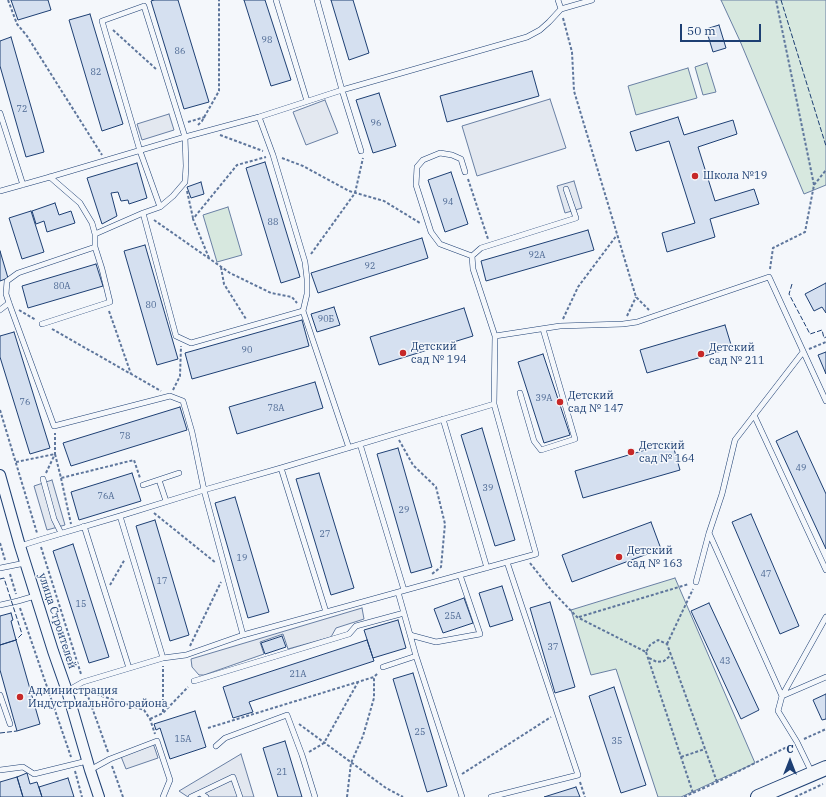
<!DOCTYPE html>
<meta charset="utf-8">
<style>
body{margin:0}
#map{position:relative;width:826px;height:797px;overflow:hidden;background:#f4f7fb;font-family:"IBM Plex Serif",serif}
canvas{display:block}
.north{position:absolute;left:770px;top:741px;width:40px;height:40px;-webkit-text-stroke:3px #f4f7fb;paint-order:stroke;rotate:0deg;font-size:11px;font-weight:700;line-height:16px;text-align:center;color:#1d3f73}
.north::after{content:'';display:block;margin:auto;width:14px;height:18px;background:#1d3f73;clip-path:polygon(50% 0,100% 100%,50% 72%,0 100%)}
.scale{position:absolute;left:680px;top:24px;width:81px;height:18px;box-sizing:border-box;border:2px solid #1d3f73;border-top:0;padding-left:5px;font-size:12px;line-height:14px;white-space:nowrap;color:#1d3f73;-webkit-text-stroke:3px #f4f7fb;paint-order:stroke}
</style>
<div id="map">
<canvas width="826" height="797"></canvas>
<div class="north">С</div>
<div class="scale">50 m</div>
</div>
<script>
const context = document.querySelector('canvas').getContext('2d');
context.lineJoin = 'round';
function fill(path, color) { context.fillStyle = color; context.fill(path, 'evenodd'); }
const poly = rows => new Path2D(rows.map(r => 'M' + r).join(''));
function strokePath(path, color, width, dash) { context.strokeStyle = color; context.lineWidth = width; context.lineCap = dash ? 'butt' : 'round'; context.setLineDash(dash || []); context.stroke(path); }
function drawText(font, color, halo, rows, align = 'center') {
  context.font = font + ' "IBM Plex Serif",serif'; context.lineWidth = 3; context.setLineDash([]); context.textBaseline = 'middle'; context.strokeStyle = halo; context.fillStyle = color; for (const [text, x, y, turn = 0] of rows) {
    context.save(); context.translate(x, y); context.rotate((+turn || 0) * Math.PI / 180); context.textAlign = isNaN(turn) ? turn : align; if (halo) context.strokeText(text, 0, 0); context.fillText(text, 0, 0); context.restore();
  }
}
const green = poly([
 [721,0,826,0,826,185,804,194,740,41,721,0],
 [707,63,716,92,703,95,695,67,707,63],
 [688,68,697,98,636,115,628,86,688,68],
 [228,207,242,255,217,262,203,215,228,207],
 [675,578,755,763,681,797,658,797,616,669,591,675,571,610,675,578]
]);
fill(green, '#d7e8df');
strokePath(green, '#687fa3', 1);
const parking = poly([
 [550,99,566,148,477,176,462,126,550,99],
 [325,100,338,133,306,145,293,112,325,100],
 [169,114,174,130,142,140,137,124,169,114],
 [574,181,582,208,565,213,557,186,574,181],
 [52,480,65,525,47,530,34,486,52,480],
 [362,608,364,619,336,628,331,637,288,649,283,634,260,642,264,654,204,675,199,675,192,667,191,659,362,608],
 [153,743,158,758,126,769,120,754,153,743],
 [241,754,254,797,188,797,179,791,241,754]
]);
fill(parking, '#e3e8f0');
strokePath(parking, '#687fa3', 1);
const building = poly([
 [11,0,48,0,51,10,18,20,11,0],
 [154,0,178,0,209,102,184,109,151,1,154,0],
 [244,0,265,0,291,80,271,86,244,0],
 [331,0,353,0,369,53,349,60,331,0],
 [90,14,123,124,102,131,69,20,90,14],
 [719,25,726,48,713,52,706,29,719,25],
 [11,37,44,152,26,157,0,66,0,41,11,37],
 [532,71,539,96,447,122,440,96,532,71],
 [379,93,396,146,373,153,356,100,379,93],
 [678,117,684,135,733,120,737,134,698,147,715,201,754,189,759,204,710,219,715,237,667,252,662,233,695,223,669,141,636,151,630,132,678,117],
 [265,162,300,277,281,283,246,168,265,162],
 [137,163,147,198,129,204,128,200,121,201,118,192,111,193,117,216,102,224,87,178,137,163],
 [451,172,468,224,445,232,428,180,451,172],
 [201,182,204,194,191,198,187,187,201,182],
 [55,203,59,215,71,211,75,223,47,232,44,221,36,224,32,211,55,203],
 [31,211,44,252,22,259,9,218,31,211],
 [588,230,594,250,486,281,481,261,588,230],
 [422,238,428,258,318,293,311,273,422,238],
 [145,245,178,359,157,365,124,251,145,245],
 [0,251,8,278,0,281,0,251],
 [96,264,103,286,28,308,22,286,96,264],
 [826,283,826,313,822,307,814,311,805,294,826,283],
 [334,307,340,325,317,332,311,314,334,307],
 [464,308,473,336,379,365,370,337,464,308],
 [302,320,309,346,192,379,185,353,302,320],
 [725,325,732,348,647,373,640,350,725,325],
 [14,332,50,448,30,454,0,357,0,336,14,332],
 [826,352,826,374,818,355,826,352],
 [543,354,570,435,544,443,518,362,543,354],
 [315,382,323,408,237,434,229,407,315,382],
 [180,407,187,430,71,466,63,443,180,407],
 [482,428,515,540,495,546,461,435,482,428],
 [797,431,826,494,826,549,776,441,797,431],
 [672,442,680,470,583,498,575,471,672,442],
 [398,448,432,567,411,573,377,454,398,448],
 [132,473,141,501,79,520,71,492,132,473],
 [319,473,354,588,331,595,296,479,319,473],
 [235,497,269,612,248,618,215,503,235,497],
 [751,514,799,626,780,634,732,522,751,514],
 [155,520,189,635,170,641,136,526,155,520],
 [651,522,661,549,572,582,562,555,651,522],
 [73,544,109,657,89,663,53,551,73,544],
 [502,586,513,620,490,627,479,593,502,586],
 [464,598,473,623,443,633,434,609,464,598],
 [550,602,575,687,555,693,530,608,550,602],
 [709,603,759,710,741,719,691,611,709,603],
 [11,613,13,620,11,621,16,640,0,645,0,616,11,613],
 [398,620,406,648,373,658,364,630,398,620],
 [282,636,286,647,265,654,261,643,282,636],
 [16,640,40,724,17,731,0,670,0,645,16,640],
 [367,640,374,661,249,702,253,712,233,718,223,687,367,640],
 [413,673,447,786,427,792,393,679,413,673],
 [614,687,646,785,621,793,589,696,614,687],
 [826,694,826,719,822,720,813,700,826,694],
 [195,711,206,747,170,759,160,728,156,730,154,724,195,711],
 [285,741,302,797,278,797,263,748,285,741],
 [27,773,30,784,37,782,42,797,23,797,17,777,27,773],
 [17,777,23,797,0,797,0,782,17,777],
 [68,778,74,797,42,797,39,787,68,778],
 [576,787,580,797,544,797,576,787]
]);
fill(building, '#d5e0f0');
strokePath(building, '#1d3f73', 1);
const lane = poly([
 [276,0,307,101],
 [317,0,342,90,361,151],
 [558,0,561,9],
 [0,113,23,185],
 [465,172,461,159,452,155,440,153,423,160,417,167,416,185,431,232,440,244,472,256],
 [50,177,80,203,92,223,95,234,95,247],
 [0,191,50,177,185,137,259,117,342,90,527,37,540,30,549,22,561,9,592,0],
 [143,213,176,336,191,343,303,311,307,294,307,279,305,262,273,155,259,117],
 [95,234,143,213,160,207,173,196,185,182,186,166,185,137,144,6,102,21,140,151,160,207],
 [0,310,9,303],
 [303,311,349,448],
 [42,324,110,302,102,269,95,247,18,273,7,281,6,294,9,303,54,426,170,396,183,401,192,432,204,490,243,635],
 [495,336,560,326,623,324,637,322,769,277,826,401],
 [520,393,534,441,541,450,575,439,543,329],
 [494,404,495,336,473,269,472,256,481,248,576,218,566,189],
 [754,415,826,570],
 [443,419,487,568],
 [360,444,404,590],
 [281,468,326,612],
 [43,479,54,519,61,533],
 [159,480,166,501],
 [143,485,179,473],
 [120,516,163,658],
 [84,526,129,668],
 [709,533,782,696,826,677],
 [20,546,39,540,120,516,204,490,281,468,494,404,536,554,243,635,186,655,163,658,83,682,67,691],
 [0,568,25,563],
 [696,582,709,533,722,494,735,440,803,352],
 [0,605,18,601,35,596],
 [410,635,436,642,480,634,460,575],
 [416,656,462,797],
 [383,667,416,656,398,592],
 [194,681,349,634,356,626,404,613],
 [0,695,10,724],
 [216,746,225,738,287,715,302,755,315,797],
 [0,770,23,767,34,774,87,761],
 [90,770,110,759,157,741,170,780,163,797],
 [812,773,797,742,778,711,782,696,826,617],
 [200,793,206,797],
 [191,797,233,777,240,797],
 [491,797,578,775,507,562]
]);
const street = poly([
 [0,475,20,546,53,651,67,691,90,770,99,797]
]);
const secondary = poly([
 [758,797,826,768]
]);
strokePath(lane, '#1d3f73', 6);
strokePath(street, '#1d3f73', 12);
strokePath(secondary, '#1d3f73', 16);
strokePath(poly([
 [8,0,17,24,27,36,102,155],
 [563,18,572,52,574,91,636,297,649,310],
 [113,30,156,69],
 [188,122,205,117],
 [198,125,202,121,219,91,219,0],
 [220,135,263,151],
 [282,158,303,166,349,191,384,201,420,223],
 [468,179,488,239],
 [814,185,826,170],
 [187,191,193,218],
 [154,220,230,273,271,293,292,297,297,303],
 [311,254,355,193,363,158],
 [209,258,193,219,237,165,266,157],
 [221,267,224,284,246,319],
 [770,269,773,248,805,232,814,185,776,0],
 [19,310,36,320],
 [109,311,131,374],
 [627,316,636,297],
 [563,319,578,287,617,235],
 [52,329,161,391],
 [809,349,826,342],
 [173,390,180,376,181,346],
 [0,410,37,533],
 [399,440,413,465,436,487,445,524,441,567,432,574],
 [16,462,55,454,61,478,134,460,140,478],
 [46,473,55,454,55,433],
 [61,478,71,524],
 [154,513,216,563],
 [0,543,5,560],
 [41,547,81,674],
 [530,563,552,591,577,617,646,652,650,645,658,640,667,644,717,782],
 [10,574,16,594],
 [110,585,125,559],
 [20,608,71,757],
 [579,617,689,584],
 [667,644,693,589],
 [190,646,221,582],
 [646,652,693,793],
 [649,658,657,662,664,661,671,655],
 [85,688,108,752],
 [87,691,144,710,150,719,155,734],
 [163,712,163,666],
 [150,719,163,713,188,687],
 [299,724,386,788,403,797],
 [208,728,374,677,378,673],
 [804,739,826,729],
 [309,752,324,743,358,682],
 [681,757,705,749],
 [112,766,123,797],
 [75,771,82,797],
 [462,774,551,717],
 [580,782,585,797],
 [347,797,351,763,363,736,374,698,374,677],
 [684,797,717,782,791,745],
 [795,797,823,784]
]), '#5e769c', 2, [3, 2]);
strokePath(lane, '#f4f7fb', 5);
strokePath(street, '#f4f7fb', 10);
strokePath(secondary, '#f4f7fb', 14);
strokePath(poly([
 [781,0,826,146],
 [792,284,789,294,810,334,822,330,824,338,826,337],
 [0,579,4,578,22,634,16,640],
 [0,733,17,731]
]), '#1d3f73', 1, [5, 2]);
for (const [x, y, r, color] of [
 [695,176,4,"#c62828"],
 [403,353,4,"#c62828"],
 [701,354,4,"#c62828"],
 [560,402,4,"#c62828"],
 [631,452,4,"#c62828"],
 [619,557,4,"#c62828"],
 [20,697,4,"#c62828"]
]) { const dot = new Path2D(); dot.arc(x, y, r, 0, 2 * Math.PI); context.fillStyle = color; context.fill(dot); strokePath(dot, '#f4f7fb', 1.5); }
drawText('9px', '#4b6792', null, [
 ["98",267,40],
 ["86",180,51],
 ["82",96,72],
 ["72",22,109],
 ["96",376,123],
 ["94",448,202],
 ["88",273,222],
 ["92А",537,255],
 ["92",370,266],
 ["80А",62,286],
 ["80",151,305],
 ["90Б",326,319],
 ["90",247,350],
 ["39А",544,398],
 ["76",25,402],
 ["78А",276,408],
 ["78",125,436],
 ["49",801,468],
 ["39",488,488],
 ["76А",106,496],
 ["29",404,510],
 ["27",325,534],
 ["19",242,558],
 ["47",766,574],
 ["17",162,581],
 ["15",81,604],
 ["25А",453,616],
 ["37",553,647],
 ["43",725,661],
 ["21А",298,674],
 ["25",420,732],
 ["15А",183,739],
 ["35",617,741],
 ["21",282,772]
]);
drawText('11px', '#1d3f73', '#f4f7fb', [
 ["Школа №19",703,176],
 ["Детский",411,347],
 ["сад № 194",411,360],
 ["Детский",709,348],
 ["сад № 211",709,361],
 ["Детский",568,396],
 ["сад № 147",568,409],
 ["Детский",639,446],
 ["сад № 164",639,459],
 ["Детский",627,551],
 ["сад № 163",627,564],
 ["Администрация",28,691],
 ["Индустриального района",28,704]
], 'left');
drawText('11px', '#1d3f73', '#f4f7fb', [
 ["улица Строителей",57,621,72]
]);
</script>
